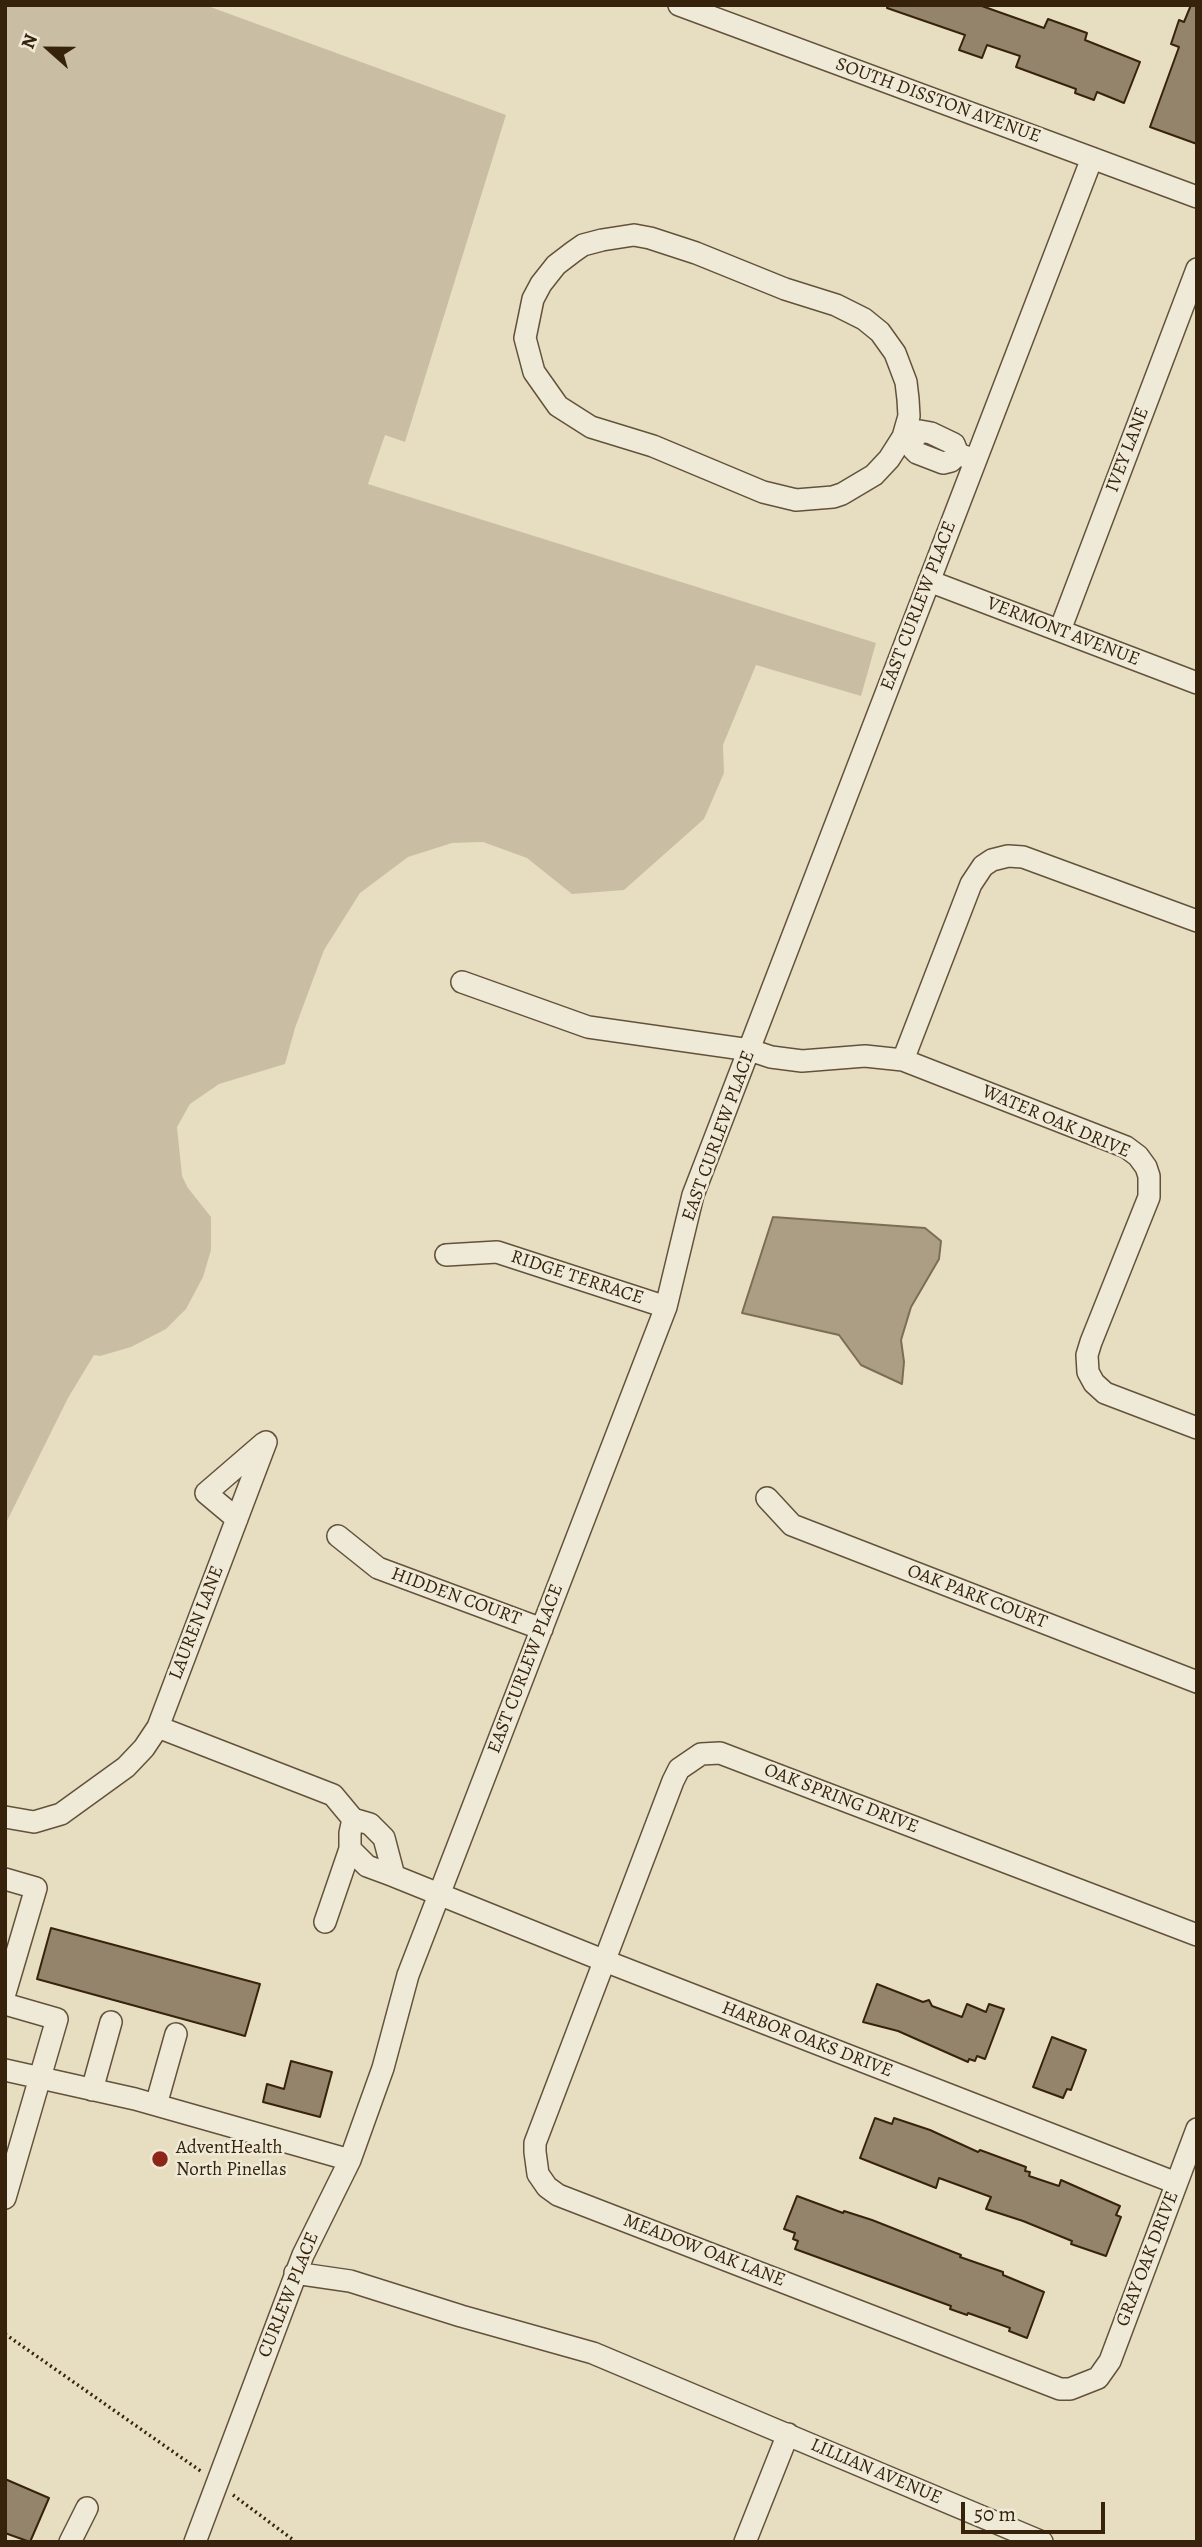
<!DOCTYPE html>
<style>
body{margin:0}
#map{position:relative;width:1202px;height:2547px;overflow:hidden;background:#e7dec2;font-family:Alegreya,serif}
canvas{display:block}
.frame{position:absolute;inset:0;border:7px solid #37230c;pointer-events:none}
.north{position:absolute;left:14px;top:14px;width:70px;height:70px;-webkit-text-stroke:5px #efead7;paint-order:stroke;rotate:291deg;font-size:19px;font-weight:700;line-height:28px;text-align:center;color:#37230c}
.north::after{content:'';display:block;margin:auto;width:24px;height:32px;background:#37230c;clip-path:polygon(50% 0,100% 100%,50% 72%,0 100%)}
.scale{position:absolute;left:961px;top:2502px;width:144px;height:32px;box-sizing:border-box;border:4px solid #37230c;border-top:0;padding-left:9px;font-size:21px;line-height:24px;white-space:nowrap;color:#37230c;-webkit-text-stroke:5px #efead7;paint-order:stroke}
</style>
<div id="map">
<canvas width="1202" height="2547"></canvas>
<div class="frame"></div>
<div class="north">N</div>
<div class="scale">50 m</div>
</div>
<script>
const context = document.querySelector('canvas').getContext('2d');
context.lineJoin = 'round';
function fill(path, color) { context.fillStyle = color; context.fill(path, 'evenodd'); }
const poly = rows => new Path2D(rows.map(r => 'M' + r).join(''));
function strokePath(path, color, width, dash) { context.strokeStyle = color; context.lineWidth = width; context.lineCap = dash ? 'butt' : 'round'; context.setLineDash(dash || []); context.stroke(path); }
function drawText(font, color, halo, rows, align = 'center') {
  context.font = font + ' Alegreya,serif'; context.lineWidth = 5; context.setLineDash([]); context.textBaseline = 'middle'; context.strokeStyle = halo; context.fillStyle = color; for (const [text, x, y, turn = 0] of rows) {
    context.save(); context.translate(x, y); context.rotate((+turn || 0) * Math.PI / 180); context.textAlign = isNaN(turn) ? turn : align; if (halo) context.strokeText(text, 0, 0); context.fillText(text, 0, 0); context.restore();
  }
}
fill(poly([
 [5,5,205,5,506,115,405,442,385,435,368,484,876,643,861,696,756,665,723,745,724,773,704,819,624,890,572,894,527,858,483,842,452,843,408,857,360,893,324,950,295,1028,285,1064,219,1084,190,1104,177,1127,182,1176,188,1188,211,1217,211,1250,203,1277,186,1309,166,1329,131,1347,100,1356,94,1355,68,1398,5,1525]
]), '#c9bea3');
const water = poly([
 [773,1217,925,1228,941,1241,939,1259,911,1307,901,1340,904,1362,902,1384,861,1365,839,1335,742,1313,773,1217]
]);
fill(water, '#ab9e84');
strokePath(water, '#7d6d54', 2);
const building = poly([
 [888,5,979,5,1044,28,1048,19,1087,33,1085,40,1140,62,1124,103,1097,92,1094,100,1075,93,1076,89,1016,67,1020,56,987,45,982,58,959,50,965,35,887,8,888,5],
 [1191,5,1197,5,1197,144,1150,127,1179,47,1171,44,1179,20,1184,22,1191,5],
 [51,1928,260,1984,245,2036,37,1979,51,1928],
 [877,1984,923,2002,929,2000,932,2006,962,2017,967,2004,986,2012,989,2004,1004,2009,985,2059,977,2056,975,2061,969,2059,968,2062,898,2031,863,2022,877,1984],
 [1052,2037,1086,2050,1071,2090,1067,2089,1063,2098,1033,2087,1052,2037],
 [291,2061,332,2072,320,2117,263,2102,267,2084,284,2089,291,2061],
 [875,2118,892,2124,894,2118,930,2130,978,2152,980,2150,1026,2167,1025,2171,1030,2172,1029,2176,1059,2186,1061,2180,1120,2206,1116,2215,1121,2217,1106,2256,1071,2244,1072,2241,1023,2221,986,2209,991,2197,939,2178,936,2188,860,2158,875,2118],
 [797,2196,843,2213,844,2211,872,2220,961,2255,960,2257,1003,2272,1003,2275,1044,2292,1027,2338,1009,2331,1010,2328,968,2313,967,2315,950,2309,951,2306,795,2249,798,2241,793,2239,795,2233,784,2229,797,2196],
 [5,2479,49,2498,30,2542,5,2533,5,2479]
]);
fill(building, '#93846b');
strokePath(building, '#37230c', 2);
const minor = poly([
 [679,5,1197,197],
 [903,437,889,459,874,475,842,494,833,497,796,500,763,492,653,446,591,427,558,406,534,372,525,338,533,299,541,284,556,265,573,252,583,245,602,240,634,235,650,238,696,253,785,289,836,305,864,319,880,332,895,353,906,382,908,399,909,416,903,437,913,440],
 [958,454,951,461,943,463,917,453,913,449,913,440,920,431,931,433,954,444,958,454,975,460],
 [929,581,1197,683],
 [1060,630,1197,269],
 [462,982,588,1027,750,1050,771,1057,802,1061,865,1056,903,1060,1126,1147,1138,1156,1146,1167,1149,1176,1149,1197,1091,1342,1087,1355,1088,1372,1094,1383,1105,1393,1197,1428],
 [903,1060,971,884,983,866,992,860,1008,856,1023,857,1197,921],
 [446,1255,497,1252,666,1307],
 [767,1498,792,1525,1197,1682],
 [237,1519,206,1493,264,1443],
 [338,1536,378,1568,542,1629],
 [158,1727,333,1795,353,1819,370,1824,384,1838,394,1876,605,1961,1176,2183],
 [5,1817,34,1822,61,1814,126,1767,144,1748,158,1727,266,1442],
 [353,1819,350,1833,350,1849,367,1866,394,1876],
 [5,1879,36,1888,5,1993],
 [325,1922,350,1849],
 [1197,1935,720,1753,701,1754,679,1769,673,1781,535,2143,535,2152,538,2174,547,2187,558,2195,1060,2389,1070,2389,1098,2378,1110,2361,1197,2129],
 [5,2004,57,2019,5,2198],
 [5,2070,135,2099,350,2160],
 [92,2090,111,2022],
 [156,2105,176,2034],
 [295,2273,350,2281,461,2316,593,2353,1042,2542],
 [70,2542,87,2508],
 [195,2542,303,2255,350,2160,383,2068,408,1975,666,1307,693,1195,1092,158],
 [745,2542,788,2434]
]);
strokePath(minor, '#63523a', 24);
strokePath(poly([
 [5,2334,202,2472],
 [233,2495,296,2542]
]), '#37230c', 3.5, [2, 3.5]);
strokePath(minor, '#efead7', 21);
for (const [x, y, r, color] of [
 [160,2159,9,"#8f2418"]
]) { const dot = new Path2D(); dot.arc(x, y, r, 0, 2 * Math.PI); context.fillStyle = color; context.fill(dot); strokePath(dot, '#efead7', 2.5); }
drawText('19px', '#37230c', '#efead7', [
 ["SOUTH DISSTON AVENUE",938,101,20],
 ["IVEY LANE",1128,450,-69],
 ["EAST CURLEW PLACE",919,606,-69],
 ["VERMONT AVENUE",1063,632,21],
 ["WATER OAK DRIVE",1056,1122,23],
 ["EAST CURLEW PLACE",719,1136,-70],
 ["RIDGE TERRACE",577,1278,18],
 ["HIDDEN COURT",456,1597,20],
 ["OAK PARK COURT",977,1597,21],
 ["LAUREN LANE",197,1623,-69],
 ["EAST CURLEW PLACE",526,1669,-69],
 ["OAK SPRING DRIVE",841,1799,21],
 ["HARBOR OAKS DRIVE",807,2040,21],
 ["MEADOW OAK LANE",704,2251,21],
 ["GRAY OAK DRIVE",1148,2259,-69],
 ["CURLEW PLACE",289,2295,-68],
 ["LILLIAN AVENUE",876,2472,23]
]);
drawText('19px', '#37230c', '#efead7', [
 ["AdventHealth",176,2148],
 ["North Pinellas",176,2170]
], 'left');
</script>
